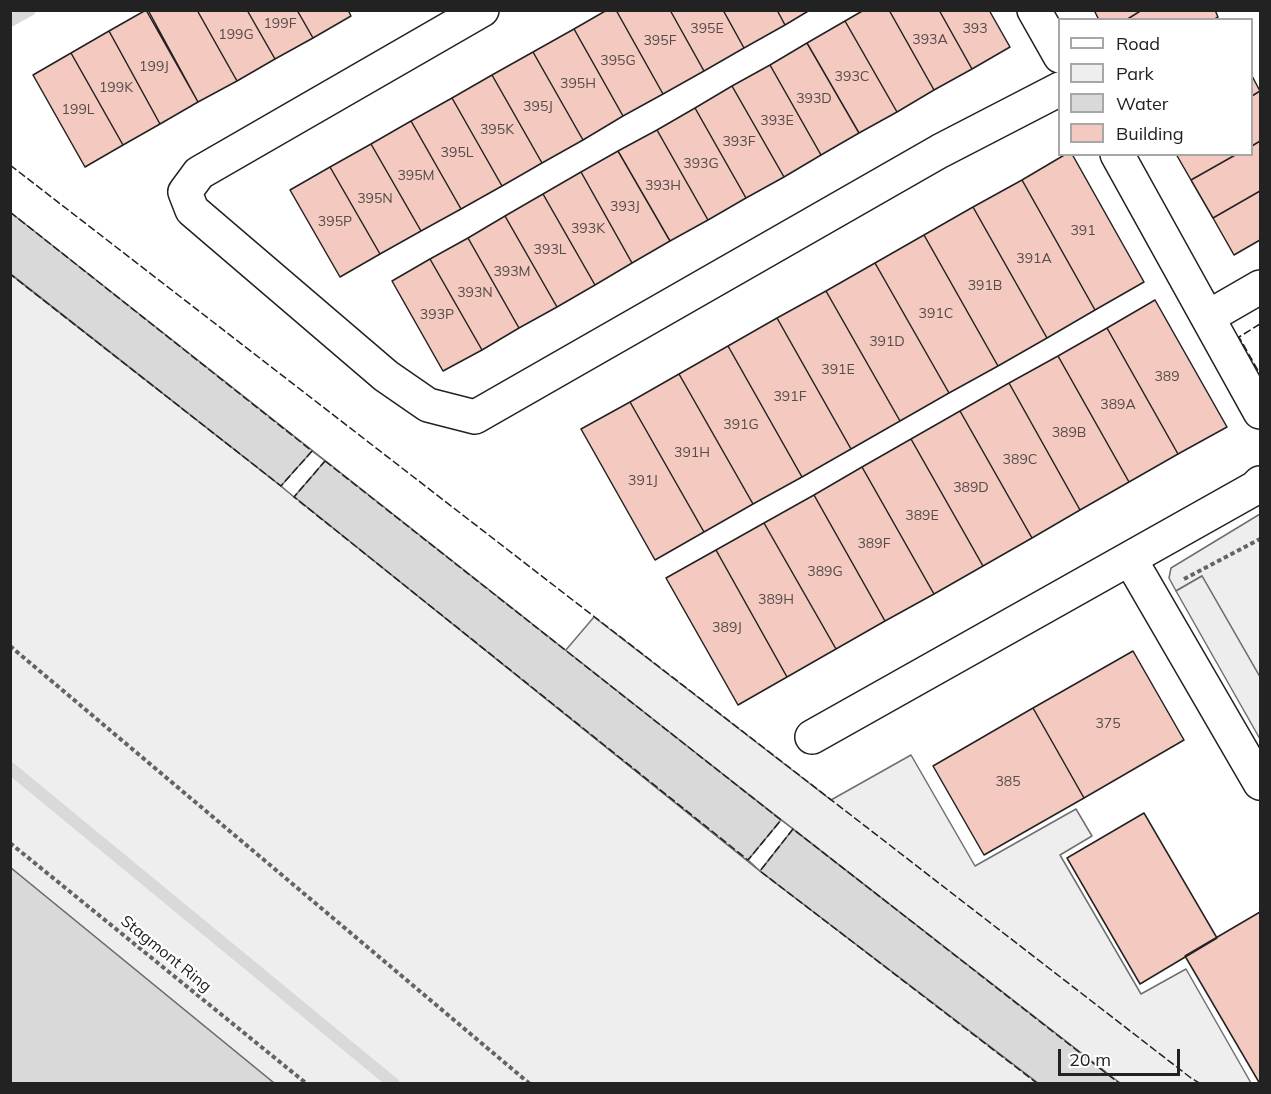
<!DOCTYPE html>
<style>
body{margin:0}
#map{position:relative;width:1271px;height:1094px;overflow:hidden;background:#fff;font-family:Mulish,sans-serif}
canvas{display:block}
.frame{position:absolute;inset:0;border:12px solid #222;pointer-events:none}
.legend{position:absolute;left:1058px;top:18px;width:195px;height:138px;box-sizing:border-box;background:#fff;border:2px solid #a7a7a7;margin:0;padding:8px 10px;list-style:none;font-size:18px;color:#222}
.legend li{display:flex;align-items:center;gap:12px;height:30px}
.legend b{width:30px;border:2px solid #a7a7a7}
.scale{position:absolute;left:1058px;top:1049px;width:122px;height:27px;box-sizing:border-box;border:3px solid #222;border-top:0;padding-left:8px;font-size:18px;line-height:21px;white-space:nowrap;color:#222;-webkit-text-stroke:4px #fff;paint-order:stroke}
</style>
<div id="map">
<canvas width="1271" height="1094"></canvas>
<div class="frame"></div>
<ul class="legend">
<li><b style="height:8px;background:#fff"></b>Road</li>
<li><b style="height:16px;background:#eee"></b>Park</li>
<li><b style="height:16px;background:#d9d9d9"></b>Water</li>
<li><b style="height:16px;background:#f3c9c0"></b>Building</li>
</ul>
<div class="scale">20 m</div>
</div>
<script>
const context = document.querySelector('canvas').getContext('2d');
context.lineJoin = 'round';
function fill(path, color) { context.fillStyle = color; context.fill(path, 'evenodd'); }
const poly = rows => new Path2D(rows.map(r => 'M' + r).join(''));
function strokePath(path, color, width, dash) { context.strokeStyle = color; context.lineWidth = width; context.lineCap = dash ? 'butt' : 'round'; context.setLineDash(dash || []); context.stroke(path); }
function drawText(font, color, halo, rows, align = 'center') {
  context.font = font + ' Mulish,sans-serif'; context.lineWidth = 4.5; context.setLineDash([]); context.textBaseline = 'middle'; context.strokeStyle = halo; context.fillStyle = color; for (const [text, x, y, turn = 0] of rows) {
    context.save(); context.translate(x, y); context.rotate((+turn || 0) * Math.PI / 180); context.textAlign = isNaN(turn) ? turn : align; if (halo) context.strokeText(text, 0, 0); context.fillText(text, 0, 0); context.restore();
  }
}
const green = poly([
 [10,274,281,486,760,871,1038,1083,274,1083,11,868,10,274],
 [1260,514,1260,677,1202,576,1176,591,1169,578,1171,568,1260,514],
 [594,617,831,800,911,755,975,866,1076,809,1092,836,1060,855,1141,994,1186,969,1251,1083,1120,1083,1115,1080,565,651,594,617]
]);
fill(green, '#eee');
strokePath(green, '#6f6f6f', 1.5);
const parking = poly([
 [1202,576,1260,677,1260,739,1176,591,1202,576]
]);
fill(parking, '#ededed');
strokePath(parking, '#6f6f6f', 1.5);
const water = poly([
 [10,212,781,820,1120,1083,1038,1083,760,871,281,486,11,274,10,212],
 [10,868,11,868,274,1083,11,1083,10,868]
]);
fill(water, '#d9d9d9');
strokePath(water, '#6f6f6f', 1.5);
const pier = poly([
 [312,451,325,461,294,497,281,486,312,451],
 [781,820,793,829,760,871,748,860,781,820]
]);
fill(pier, '#fff');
strokePath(pier, '#6f6f6f', 1.5);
strokePath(poly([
 [10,21,30,10],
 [10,768,394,1084]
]), '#d9d9d9', 12);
const building = poly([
 [146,10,198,102,160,124,109,31,146,10],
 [148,10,197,10,237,81,198,102,148,10],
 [197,10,247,10,275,59,237,81,197,10],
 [247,10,297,10,313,38,275,59,247,10],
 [297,10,348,10,351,16,313,38,297,10],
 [607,10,616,10,663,94,623,116,574,29,607,10],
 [616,10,670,10,704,71,663,94,616,10],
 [670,10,723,10,744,48,704,71,670,10],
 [723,10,777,10,785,25,744,48,723,10],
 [777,10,810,10,785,25,777,10],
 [864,10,889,10,934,90,897,112,845,21,864,10],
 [889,10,939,10,972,69,934,90,889,10],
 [939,10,989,10,1010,47,972,69,939,10],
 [1094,10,1142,10,1126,20,1099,20,1094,10],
 [1142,10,1215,10,1218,17,1213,20,1126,20,1142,10],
 [845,21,897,112,859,133,807,43,845,21],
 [574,29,623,116,583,140,533,52,574,29],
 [109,31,160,124,123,145,71,53,109,31],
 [807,43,859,133,821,155,770,65,807,43],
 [533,52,583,140,542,163,492,75,533,52],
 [71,53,123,145,85,167,33,75,71,53],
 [770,65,821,155,784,177,732,86,770,65],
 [492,75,542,163,502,186,452,98,492,75],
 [1252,76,1260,91,1252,96,1252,76],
 [732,86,784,177,746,198,695,108,732,86],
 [1260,91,1260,141,1252,146,1252,96,1260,91],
 [452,98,502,186,461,209,411,121,452,98],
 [695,108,746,198,708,220,657,130,695,108],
 [411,121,461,209,421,231,371,144,411,121],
 [657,130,708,220,670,241,618,151,657,130],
 [1260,141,1260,191,1213,218,1191,180,1237,154,1252,154,1252,146,1260,141],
 [371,144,421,231,380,254,330,167,371,144],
 [618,151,670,241,632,263,581,172,618,151],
 [1066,154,1072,154,1144,282,1095,310,1022,180,1066,154],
 [1176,154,1237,154,1191,180,1176,154],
 [330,167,380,254,340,277,290,190,330,167],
 [581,172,632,263,595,285,543,194,581,172],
 [1022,180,1095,310,1047,338,973,207,1022,180],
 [1260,191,1260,240,1234,255,1213,218,1260,191],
 [543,194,595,285,557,307,505,216,543,194],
 [973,207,1047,338,998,366,924,235,973,207],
 [505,216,557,307,519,328,468,238,505,216],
 [924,235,998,366,949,393,875,263,924,235],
 [468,238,519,328,482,350,430,259,468,238],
 [430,259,482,350,443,371,392,281,430,259],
 [875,263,949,393,900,421,826,291,875,263],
 [826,291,900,421,851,449,777,318,826,291],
 [1155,300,1227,427,1178,454,1107,328,1155,300],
 [777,318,851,449,802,477,728,346,777,318],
 [1107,328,1178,454,1129,482,1058,356,1107,328],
 [728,346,802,477,753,504,679,374,728,346],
 [1058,356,1129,482,1080,510,1009,383,1058,356],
 [679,374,753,504,704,532,630,402,679,374],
 [1009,383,1080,510,1032,538,960,411,1009,383],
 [630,402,704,532,655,560,581,429,630,402],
 [960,411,1032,538,983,566,911,439,960,411],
 [911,439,983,566,934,594,862,467,911,439],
 [862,467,934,594,885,621,814,495,862,467],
 [814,495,885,621,836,649,764,523,814,495],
 [764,523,836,649,787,677,716,550,764,523],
 [716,550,787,677,738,705,666,578,716,550],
 [1133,651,1184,740,1084,798,1033,708,1133,651],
 [1033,708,1084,798,984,855,933,766,1033,708],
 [1144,813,1217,938,1140,984,1067,858,1144,813],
 [1260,912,1260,1084,1185,956,1260,912]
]);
fill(building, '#f3c9c0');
strokePath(building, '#222', 1.5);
const minor = poly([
 [482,10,199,173,185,192,192,210,386,376,428,405,475,417,940,151,1060,89],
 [1034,10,1060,56],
 [1117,154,1260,412],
 [1208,317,1260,287],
 [1130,559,1260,783],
 [812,737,1255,488,1260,483]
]);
strokePath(minor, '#222', 36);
strokePath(poly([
 [1184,579,1260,539],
 [10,646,530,1084],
 [10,843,307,1084]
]), '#646464', 4, [4.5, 3]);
strokePath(minor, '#fff', 33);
strokePath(poly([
 [10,165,1191,1078,1201,1084],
 [10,212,312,451,281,486,10,274],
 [1260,324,1239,337,1260,374],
 [325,461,781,820,748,860,294,497,325,461],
 [1038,1084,760,871,793,829,1120,1084]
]), '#222', 1.5, [8, 3]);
drawText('14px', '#564c4a', null, [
 ["199F",280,24],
 ["395E",707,29],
 ["393",975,29],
 ["199G",236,35],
 ["393A",930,40],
 ["395F",660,41],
 ["395G",618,61],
 ["199J",154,67],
 ["393C",852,77],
 ["395H",578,84],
 ["199K",116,88],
 ["393D",814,99],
 ["395J",538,107],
 ["199L",78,110],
 ["393E",777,121],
 ["395K",497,130],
 ["393F",739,142],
 ["395L",457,153],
 ["393G",701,164],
 ["395M",416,176],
 ["393H",663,186],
 ["395N",375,199],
 ["393J",625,207],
 ["395P",335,222],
 ["393K",588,229],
 ["391",1083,231],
 ["393L",550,250],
 ["391A",1034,259],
 ["393M",512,272],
 ["391B",985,286],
 ["393N",475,293],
 ["391C",936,314],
 ["393P",437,315],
 ["391D",887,342],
 ["391E",838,370],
 ["389",1167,377],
 ["391F",790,397],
 ["389A",1118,405],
 ["391G",741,425],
 ["389B",1069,433],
 ["391H",692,453],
 ["389C",1020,460],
 ["391J",643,481],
 ["389D",971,488],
 ["389E",922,516],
 ["389F",874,544],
 ["389G",825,572],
 ["389H",776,600],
 ["389J",727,628],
 ["375",1108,724],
 ["385",1008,782]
]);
drawText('16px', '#222', '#fff', [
 ["Stagmont Ring",166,954,39]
]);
</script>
